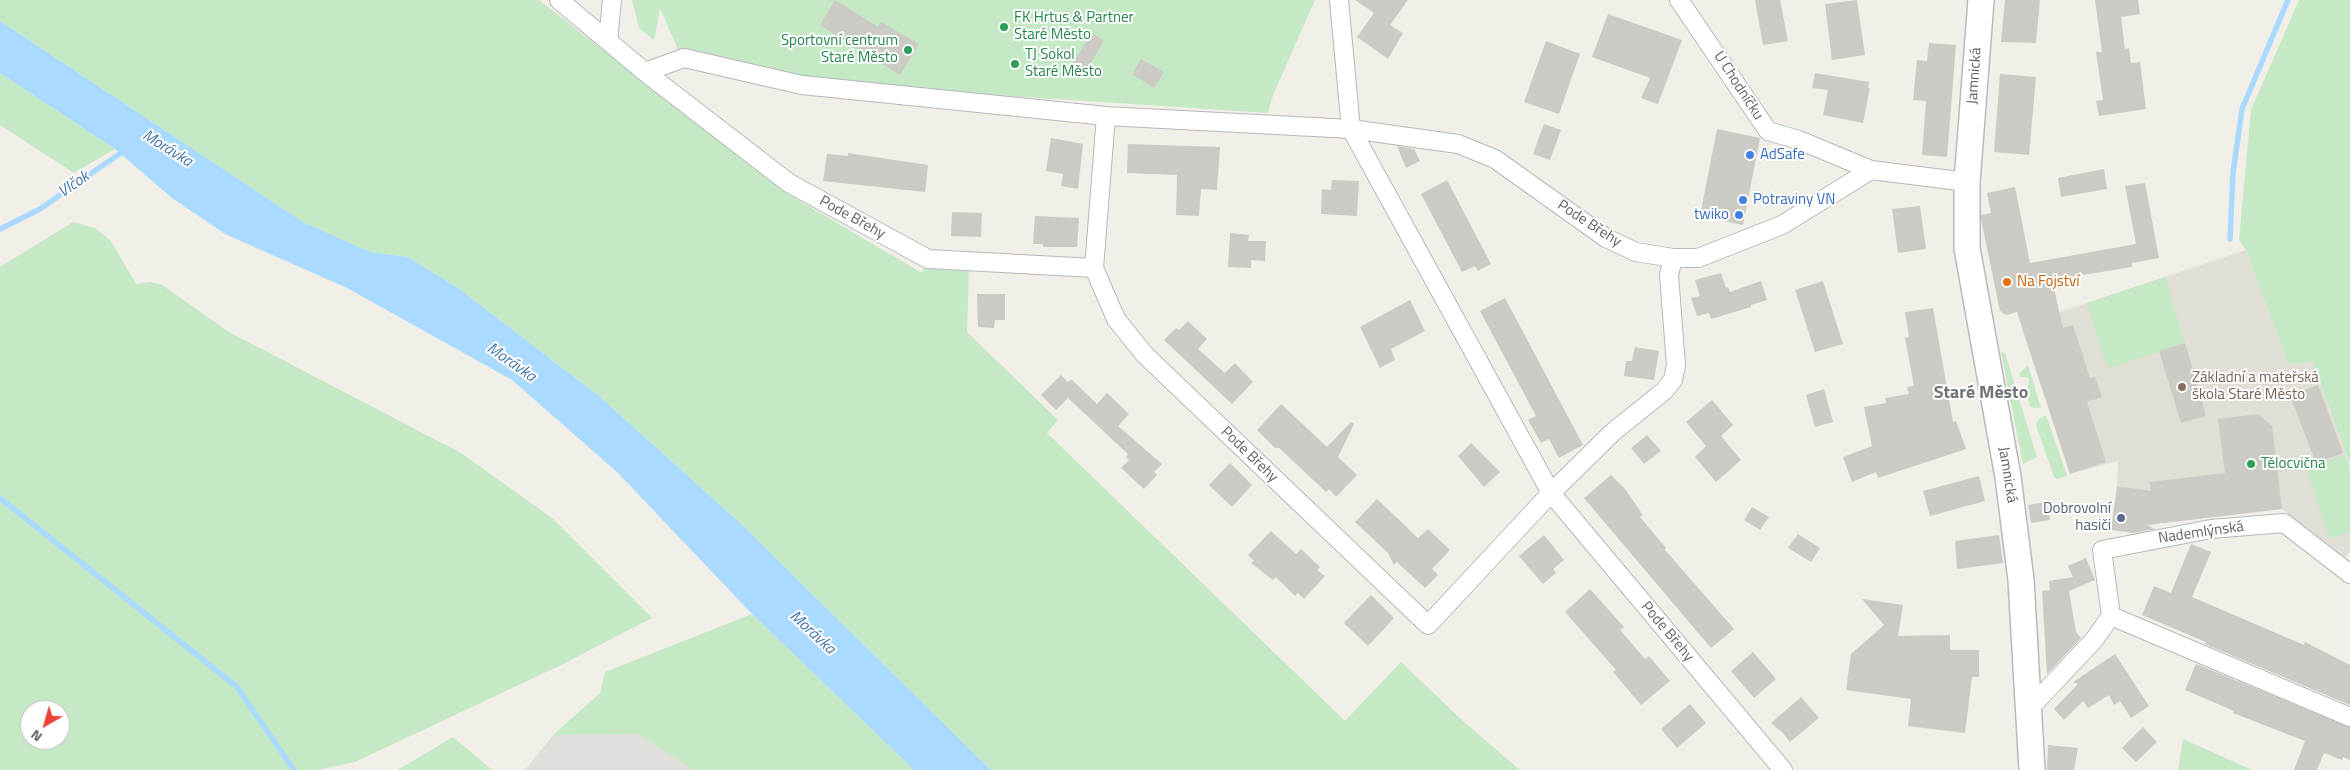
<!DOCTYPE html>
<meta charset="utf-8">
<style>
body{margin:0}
#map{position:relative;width:2350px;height:770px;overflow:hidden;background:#f1efe8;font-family:"Titillium Web",sans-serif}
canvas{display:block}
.north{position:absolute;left:20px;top:700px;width:50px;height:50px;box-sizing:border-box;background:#fff;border:1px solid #bfc1c3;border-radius:50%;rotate:218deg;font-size:14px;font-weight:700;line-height:20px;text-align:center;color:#5f6368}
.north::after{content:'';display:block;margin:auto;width:18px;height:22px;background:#ea4335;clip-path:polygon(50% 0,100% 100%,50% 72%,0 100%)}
</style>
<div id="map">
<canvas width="2350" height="770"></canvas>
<div class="north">N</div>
</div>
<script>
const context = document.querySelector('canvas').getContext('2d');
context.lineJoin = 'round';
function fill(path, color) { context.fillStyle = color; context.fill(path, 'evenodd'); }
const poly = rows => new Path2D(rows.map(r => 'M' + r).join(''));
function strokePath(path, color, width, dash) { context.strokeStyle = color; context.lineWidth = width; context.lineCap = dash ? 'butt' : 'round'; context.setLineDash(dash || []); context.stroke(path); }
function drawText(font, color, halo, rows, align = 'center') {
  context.font = font + ' "Titillium Web",sans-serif'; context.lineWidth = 4; context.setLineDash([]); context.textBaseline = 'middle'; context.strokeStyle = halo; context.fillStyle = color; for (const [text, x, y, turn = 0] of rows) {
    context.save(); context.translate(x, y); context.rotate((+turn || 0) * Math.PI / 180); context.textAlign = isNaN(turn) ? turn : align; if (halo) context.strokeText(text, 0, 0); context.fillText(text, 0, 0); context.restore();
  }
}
fill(poly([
 [637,734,693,770,525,770,553,735]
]), '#e0deda');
fill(poly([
 [2246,250,2288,364,2313,362,2350,467,2350,552,2345,557,2282,509,2155,524,2134,533,2140,490,2117,486,2118,461,2070,474,2021,325]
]), '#e1ded6');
fill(poly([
 [0,0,539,0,783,191,922,273,925,263,969,267,967,332,1058,420,1047,433,1345,721,1401,662,1464,722,1520,770,991,770,738,521,599,396,458,288,408,257,370,252,303,222,0,21],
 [632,0,1315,0,1273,95,1268,113,903,89,826,80,679,52,660,8,654,40,639,28],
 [2299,0,2350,0,2350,465,2313,362,2288,364,2246,250,2239,240,2251,110],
 [0,73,115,149,74,173,0,125],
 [73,222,95,228,111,241,136,284,150,282,162,285,229,332,461,453,552,518,652,618,559,666,355,762,317,770,0,770,0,267],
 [30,710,60,710,60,740,30,740],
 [2165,277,2185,343,2111,368,2105,362,2087,303],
 [2001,352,2005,353,2037,457,2023,464],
 [2028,365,2041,408,2033,408,2030,406,2025,390,2028,388,2029,380,2026,377,2020,377,2019,374],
 [2046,415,2067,476,2057,479,2054,477,2036,425,2038,420],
 [2345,455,2350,471,2350,532,2329,539,2306,468],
 [752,614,914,770,693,770,637,734,553,735,600,693,605,672],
 [453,737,492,770,397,770,406,765],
 [2183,739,2252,770,2178,770]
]), '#c5e8c5');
fill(poly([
 [0,21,303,222,370,252,408,257,458,288,599,396,738,521,991,770,914,770,752,614,617,472,512,380,347,288,225,234,172,198,115,149,0,73]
]), '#aadaff');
strokePath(poly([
 [0,229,40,209,125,150],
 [2230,239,2233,173,2242,109,2288,0],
 [0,498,237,687,294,770]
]), '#aadaff', 5.5);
fill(poly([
 [835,0,878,27,881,22,919,44,900,75,820,25],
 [1355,0,1408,0,1390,25,1403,33,1388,59,1357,37,1374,13],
 [1755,0,1780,0,1788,41,1763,45],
 [1857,0,1865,55,1832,60,1825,4],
 [2005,0,2040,0,2036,43,2001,42],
 [2095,0,2138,0,2140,14,2121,17,2125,49,2129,48,2131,63,2140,62,2146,109,2099,116,2096,101,2103,100,2096,52,2102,52],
 [1608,14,1682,40,1658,104,1641,98,1650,78,1592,57],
 [1092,33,1104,41,1084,74,1071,66],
 [1546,41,1580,54,1559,114,1524,102],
 [1929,43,1956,45,1947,157,1922,155,1926,101,1913,100,1917,60,1927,61],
 [1141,59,1164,72,1154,88,1132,74],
 [1815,73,1869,82,1868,88,1870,88,1863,123,1823,115,1828,90,1812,88],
 [2000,74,2036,77,2029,155,1994,152],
 [1544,124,1561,130,1550,160,1533,154],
 [1717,129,1760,138,1743,225,1700,216],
 [1051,138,1083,144,1078,189,1061,186,1063,174,1046,171],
 [1128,144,1220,147,1217,190,1201,189,1199,216,1176,215,1177,175,1127,173],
 [1397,146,1414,149,1420,161,1406,168],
 [848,153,928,165,925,192,823,181,827,154,848,156],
 [2104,169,2107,189,2061,197,2058,178],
 [1332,180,1359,181,1357,216,1321,214,1322,189,1331,190],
 [1447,180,1491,264,1478,271,1475,266,1462,272,1421,194],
 [2145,183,2159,258,2132,263,2132,267,2052,280,2063,328,2073,325,2090,378,2095,377,2102,397,2087,402,2106,462,2070,474,2017,312,2006,315,2000,311,1981,219,1981,215,1991,213,1987,193,2015,187,2030,263,2136,244,2125,186],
 [1920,206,1926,249,1898,253,1892,209],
 [952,212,982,213,981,237,951,236],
 [1035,216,1079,218,1077,247,1043,247,1043,244,1033,244],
 [1230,233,1249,235,1248,241,1266,241,1265,261,1251,260,1251,268,1228,267],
 [1721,273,1726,288,1728,287,1730,292,1761,281,1767,300,1751,305,1751,307,1711,319,1709,313,1697,316,1691,298,1700,296,1695,280],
 [1823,281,1843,344,1815,352,1795,290],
 [977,294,1005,294,1005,320,995,320,994,328,978,327],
 [1505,298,1583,445,1559,458,1549,439,1541,443,1528,420,1536,416,1480,311],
 [1410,300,1425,331,1391,349,1395,360,1380,368,1360,327],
 [1933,308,1953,422,1956,421,1966,449,1878,478,1876,472,1852,482,1843,457,1872,446,1864,407,1886,403,1885,398,1909,394,1907,387,1914,386,1905,338,1909,337,1905,312],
 [1188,321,1207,339,1198,349,1225,373,1235,363,1253,382,1232,404,1164,340,1176,328,1179,330],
 [2185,343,2206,416,2181,423,2159,351],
 [1635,347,1659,351,1654,380,1624,376,1626,361,1632,361],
 [1061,375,1068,382,1071,379,1097,404,1107,393,1129,414,1118,426,1162,464,1154,472,1157,475,1144,489,1121,468,1129,460,1126,457,1128,454,1068,398,1056,410,1041,395],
 [2318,385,2343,453,2316,463,2290,396],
 [1824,389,1833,422,1815,427,1806,395],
 [1712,400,1733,425,1721,436,1741,460,1716,482,1695,457,1706,446,1686,422],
 [1281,404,1327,447,1351,422,1354,424,1338,457,1357,475,1336,497,1329,489,1326,492,1279,448,1275,448,1257,430],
 [2258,414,2272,426,2282,509,2146,525,2155,529,2133,533,2111,530,2117,486,2151,491,2150,482,2225,473,2218,419],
 [1647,435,1661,451,1644,464,1631,448],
 [1471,443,1500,472,1484,487,1458,456],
 [1230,463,1252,485,1232,507,1209,485],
 [1611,475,1625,489,1643,515,1640,517,1666,548,1665,550,1734,629,1711,648,1584,498],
 [1979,476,1985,501,1930,516,1923,491],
 [1377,499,1418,538,1428,529,1450,550,1432,569,1438,575,1425,588,1397,562,1394,565,1388,553,1355,522],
 [2048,502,2050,520,2031,523,2028,505],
 [1752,507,1769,517,1760,530,1744,520],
 [1271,531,1296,554,1301,549,1320,567,1317,570,1325,576,1304,599,1298,593,1295,596,1276,577,1273,580,1251,563,1254,561,1248,555],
 [1798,534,1820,548,1811,562,1788,548],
 [1544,535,1564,560,1553,569,1556,573,1543,584,1519,556],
 [1999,535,2003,563,1957,569,1955,541],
 [2191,544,2211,552,2192,597,2304,645,2305,642,2350,665,2350,705,2205,644,2206,642,2142,615,2154,586,2171,593],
 [2086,558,2095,580,2069,591,2076,632,2081,638,2047,674,2042,591,2050,590,2049,581,2073,577,2068,566],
 [1590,589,1624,627,1620,630,1645,659,1649,656,1670,681,1641,705,1613,672,1616,670,1565,612],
 [1371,595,1394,618,1368,646,1344,623],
 [1862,599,1903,605,1898,636,1950,635,1950,650,1979,650,1979,677,1972,677,1965,733,1908,726,1911,699,1846,690,1851,654,1884,625],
 [1753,652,1776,679,1754,698,1731,671],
 [2115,654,2149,706,2131,718,2120,701,2114,705,2109,695,2088,708,2083,701,2064,720,2054,709,2078,684,2073,682],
 [2196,664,2350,727,2350,760,2343,757,2342,760,2324,753,2317,770,2294,770,2305,741,2233,713,2234,711,2185,690],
 [1801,697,1819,718,1790,742,1783,733,1771,723],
 [1690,704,1706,723,1677,748,1661,729],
 [2143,727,2157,742,2136,762,2122,748],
 [2048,745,2078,748,2074,770,2047,770]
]), '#cccac5');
const minor = poly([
 [559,0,645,72,684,58,802,85,1106,116,1351,129,1458,144,1495,159,1606,238,1636,252,1673,258,1698,258,1782,225,1871,170,1967,182],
 [1339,0,1351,129,1551,493,1783,770],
 [1679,0,1768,131,1799,140,1871,170],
 [608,41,612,0],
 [645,72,789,183,928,259,1094,268],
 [1106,116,1094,268,1116,319,1145,355,1428,625,1551,493,1613,432,1664,391,1673,380,1676,365,1669,275,1673,258],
 [2111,616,2350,717],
 [2028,710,2094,640,2111,616,2102,550,2211,529,2284,523,2350,574]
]);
const secondary = poly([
 [1981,0,1967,182,1967,248,2008,477,2021,580,2032,770]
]);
strokePath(minor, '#b5b8bc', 20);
strokePath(secondary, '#b6babf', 28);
strokePath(minor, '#fff', 18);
strokePath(secondary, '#fff', 25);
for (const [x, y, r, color] of [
 [1004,27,5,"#2e9e5b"],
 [908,50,5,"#2e9e5b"],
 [1015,64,5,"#2e9e5b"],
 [1750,155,5,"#3f7fe0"],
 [1743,200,5,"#3f7fe0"],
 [1739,215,5,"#3f7fe0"],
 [2007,282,5,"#e8710a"],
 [2182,387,5,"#8d6e63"],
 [2251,464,5,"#2e9e5b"],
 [2121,518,5,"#5c6f8a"]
]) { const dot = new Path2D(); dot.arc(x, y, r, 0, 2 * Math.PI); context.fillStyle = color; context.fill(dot); strokePath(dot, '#fff', 2); }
drawText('15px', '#27864d', '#fff', [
 ["FK Hrtus & Partner",1014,18],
 ["Staré Město",1014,35],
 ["Sportovní centrum",898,41,"right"],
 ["Staré Město",898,58,"right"],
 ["TJ Sokol",1025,55],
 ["Staré Město",1025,72],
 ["Tělocvična",2261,464]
], 'left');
drawText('15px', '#5f6368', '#fff', [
 ["Jamnická",1975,76,-86],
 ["U Chodníčku",1738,86,57],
 ["Pode Břehy",852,218,29],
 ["Pode Břehy",1589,224,33],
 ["Pode Břehy",1249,455,44],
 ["Jamnická",2007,475,81],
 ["Nademlýnská",2201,533,-8],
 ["Pode Břehy",1667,632,50]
]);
drawText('15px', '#366cbe', '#fff', [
 ["AdSafe",1760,155],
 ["Potraviny VN",1753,200],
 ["twiko",1729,215,"right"]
], 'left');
drawText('15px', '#c56008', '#fff', [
 ["Na Fojství",2017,282]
], 'left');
drawText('15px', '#785e54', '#fff', [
 ["Základní a mateřská",2192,378],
 ["škola Staré Město",2192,395]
], 'left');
drawText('15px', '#4e5e75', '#fff', [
 ["Dobrovolní",2111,509],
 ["hasiči",2111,526]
], 'right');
drawText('italic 16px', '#4174aa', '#fff', [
 ["Morávka",167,149,32],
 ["Vlčok",74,185,-35],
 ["Morávka",511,363,35],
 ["Morávka",812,633,43]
]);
drawText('bold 18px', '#70757a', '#fff', [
 ["Staré Město",1981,394]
]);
</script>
